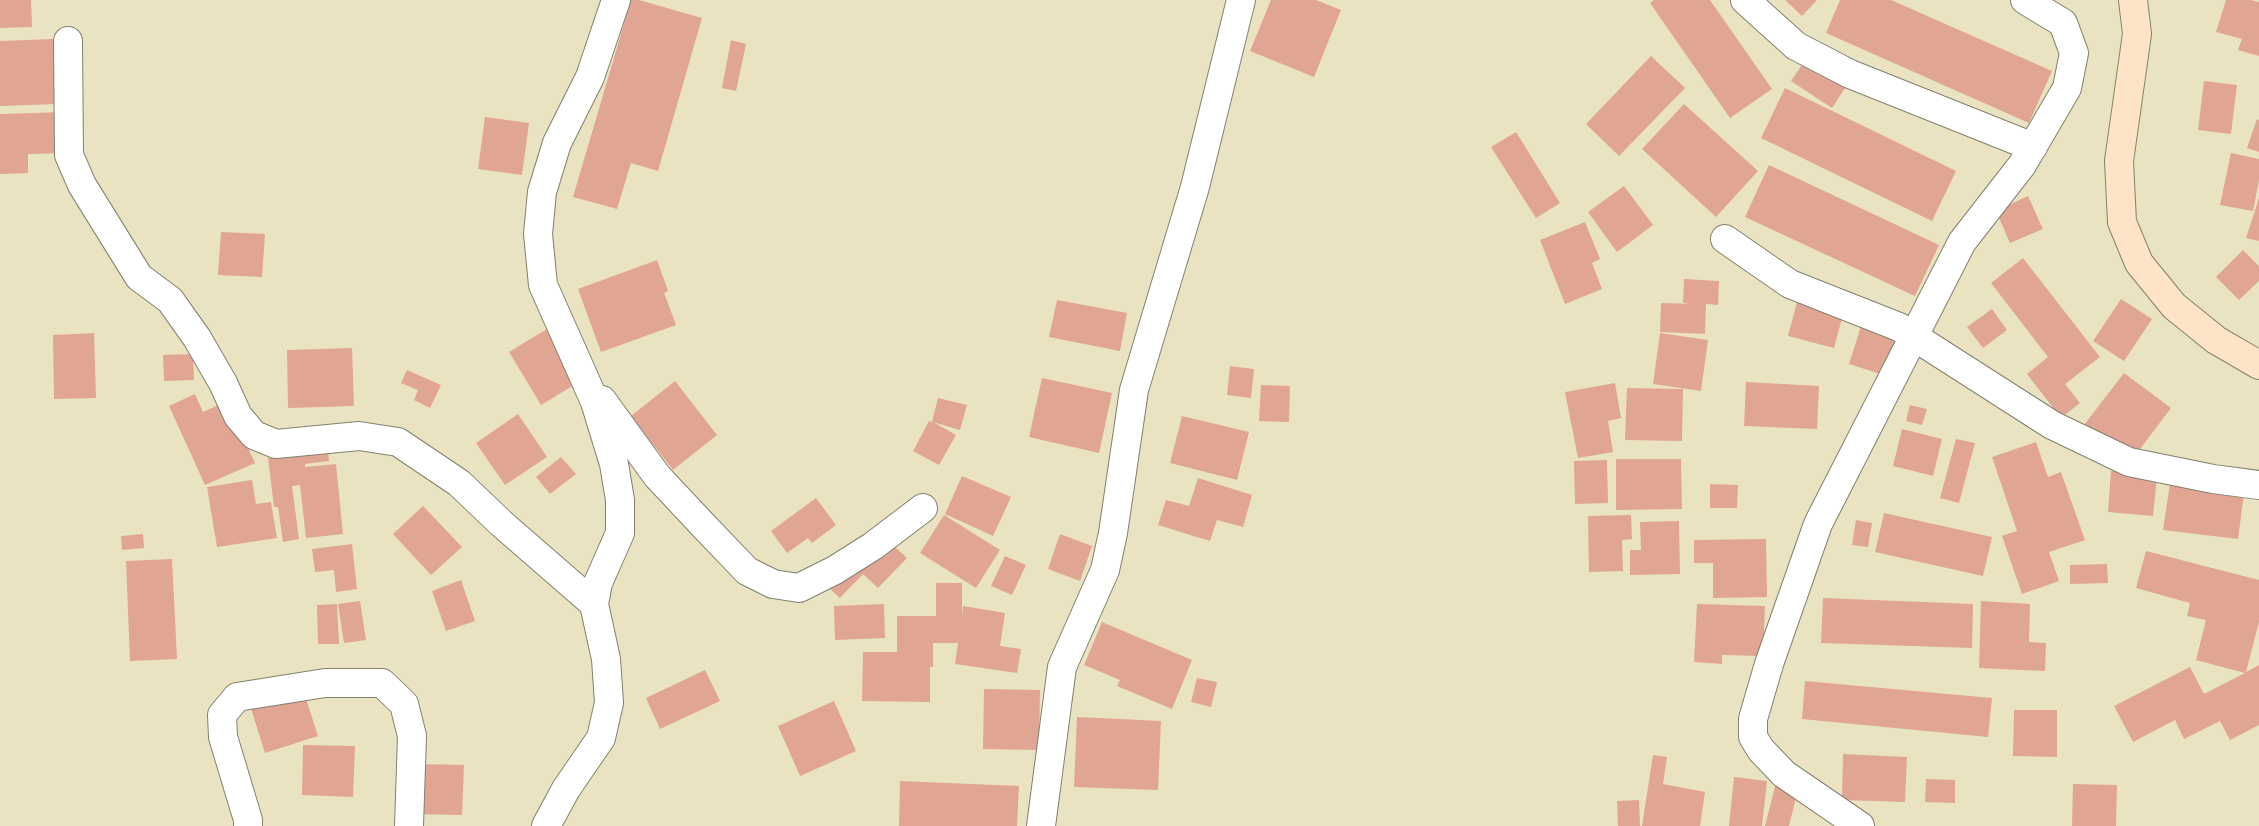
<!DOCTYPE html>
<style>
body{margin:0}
canvas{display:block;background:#eae3c1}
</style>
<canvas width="2259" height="826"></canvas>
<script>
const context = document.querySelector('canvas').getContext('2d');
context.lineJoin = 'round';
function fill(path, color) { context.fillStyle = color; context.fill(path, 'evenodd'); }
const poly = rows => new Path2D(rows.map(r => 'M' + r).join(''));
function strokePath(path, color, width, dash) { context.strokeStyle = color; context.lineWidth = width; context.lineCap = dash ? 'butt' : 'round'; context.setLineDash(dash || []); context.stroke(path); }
fill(poly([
 [0,0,31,0,32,27,0,28],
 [631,0,639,0,702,18,658,171,631,163,617,209,573,197],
 [1271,0,1316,0,1341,10,1314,77,1250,51],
 [1654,0,1710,0,1772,89,1730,118,1650,3],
 [1785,0,1817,0,1802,16],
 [1840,0,1891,0,2052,71,2029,123,1826,33],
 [2226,0,2251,0,2259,2,2259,56,2238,50,2242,39,2216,32],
 [53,39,56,104,0,106,0,41],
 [731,40,746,44,736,91,722,88],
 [1812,50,1853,76,1832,108,1791,81],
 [1651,56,1685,88,1619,156,1586,124],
 [2204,81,2237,85,2231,134,2198,130],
 [1785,88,1956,171,1932,221,1761,138],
 [1684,104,1758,171,1716,217,1642,149],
 [65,112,66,153,28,154,28,173,0,174,0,114],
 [485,117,529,123,522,175,478,169],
 [2257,119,2259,120,2259,152,2247,148],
 [1516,132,1560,203,1536,218,1491,147],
 [2231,153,2259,159,2259,180,2253,211,2220,205],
 [1769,165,1939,245,1915,296,1745,217],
 [1624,186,1653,225,1617,252,1588,212],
 [2028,196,2043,229,2010,243,1996,211],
 [2259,198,2259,241,2246,238],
 [1585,222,1600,259,1592,263,1602,289,1565,304,1540,240],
 [221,232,265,234,262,277,218,275],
 [2243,250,2259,266,2259,281,2239,300,2216,277],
 [2023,258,2100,357,2065,384,2080,403,2061,418,2027,374,2048,357,1991,283],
 [657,260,668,291,664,293,676,325,601,352,578,289],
 [1684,279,1719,281,1718,305,1706,304,1705,334,1660,332,1661,303,1691,304,1683,303],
 [1799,295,1845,307,1834,348,1788,336],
 [2121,299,2152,319,2124,361,2093,341],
 [1057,300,1127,313,1120,351,1049,337],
 [1992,309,2007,330,1983,348,1967,327],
 [1863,320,1913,337,1899,380,1849,364],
 [552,326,584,379,541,405,509,352],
 [94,333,96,398,54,399,53,335],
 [1660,333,1708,340,1701,391,1653,384],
 [352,348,354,406,288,408,287,350],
 [193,354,194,380,164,381,163,355],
 [1230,366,1254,369,1251,398,1227,395],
 [407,370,441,385,430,408,414,400,418,390,401,383],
 [2124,373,2171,408,2131,461,2084,425],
 [1042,378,1112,393,1099,453,1029,437],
 [675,381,717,435,673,470,631,416],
 [1746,382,1819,386,1817,429,1744,426],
 [1615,383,1621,418,1608,421,1613,452,1578,458,1565,392],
 [1261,385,1290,386,1289,422,1259,421],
 [1627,388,1683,389,1682,441,1625,440],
 [195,394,203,412,227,401,255,463,205,485,169,406],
 [938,398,967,405,960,430,933,422,956,435,939,465,913,451,929,421,932,422],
 [1910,405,1927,409,1922,425,1906,421],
 [518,414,547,457,505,485,476,443],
 [1182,416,1249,432,1237,480,1170,463],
 [1902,429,1942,439,1933,476,1893,466],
 [1956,439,1975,443,1959,503,1940,498],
 [2036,442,2048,477,2061,472,2085,540,2049,552,2059,581,2022,594,2002,536,2017,531,1992,457],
 [328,449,329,461,305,464,305,467,336,464,343,534,306,538,300,485,292,486,299,539,283,542,278,507,274,507,268,458],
 [561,457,576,474,550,494,536,477],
 [1616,459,1681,459,1682,509,1616,510],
 [1607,460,1608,503,1575,504,1574,461],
 [2111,471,2157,476,2153,516,2108,512],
 [962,476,1011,497,993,536,945,514],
 [2171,477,2245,486,2238,539,2163,530],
 [1198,478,1252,495,1243,527,1217,520,1210,541,1158,525,1166,500,1189,506],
 [252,480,256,504,271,502,277,538,217,547,207,487],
 [1710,484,1738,485,1737,508,1710,508],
 [816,498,836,525,812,543,808,538,787,553,771,531],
 [423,506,462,547,431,575,393,534],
 [1884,513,1992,537,1983,576,1875,552],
 [944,515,1000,550,976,588,920,553],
 [1631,515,1632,539,1622,540,1623,571,1589,572,1588,516],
 [1856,520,1872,523,1868,547,1852,545],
 [1679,521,1680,574,1630,575,1630,550,1641,550,1640,522],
 [143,534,144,548,122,550,121,536],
 [881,534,907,558,878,588,863,574,840,598,829,588],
 [1060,534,1092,546,1080,581,1048,569],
 [1766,539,1767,597,1713,598,1713,563,1694,563,1694,540],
 [352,544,357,589,336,592,334,570,315,572,312,549],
 [2146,551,2259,580,2259,622,2246,672,2259,665,2259,725,2230,740,2220,721,2184,739,2175,720,2133,742,2114,706,2190,667,2204,694,2245,673,2196,660,2206,620,2187,616,2190,603,2136,588],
 [1005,556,1026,565,1012,595,991,586],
 [172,559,177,659,130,661,126,561],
 [2107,564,2108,583,2070,584,2070,565],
 [461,580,475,621,446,631,432,591],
 [936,583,962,583,962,617,963,606,1005,613,1000,646,1021,649,1017,673,955,664,958,643,933,643,933,667,930,667,930,702,862,701,863,652,897,652,897,616,936,616],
 [1823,598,1973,604,1972,648,1821,643],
 [360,601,366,640,344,643,338,604],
 [1981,601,2030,604,2029,642,2046,643,2045,671,1979,668],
 [337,604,339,644,318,644,317,605],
 [884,604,885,638,835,640,834,606],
 [1697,604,1765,606,1763,656,1722,655,1722,664,1694,662],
 [1102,622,1192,660,1172,709,1117,686,1120,680,1084,665],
 [705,670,720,701,660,729,646,698],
 [1197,678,1217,682,1211,707,1191,702],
 [1805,681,1992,698,1988,737,1802,719],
 [301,683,318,736,265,753,248,699],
 [984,689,1040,690,1039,750,983,749],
 [834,701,856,751,800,776,778,726],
 [2014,710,2057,710,2057,757,2013,756],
 [1077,717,1161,721,1158,790,1074,787],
 [303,745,355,746,353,797,302,795],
 [1843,754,1907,757,1905,802,1842,800],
 [1653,755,1667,757,1663,784,1705,792,1700,826,1642,826],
 [415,764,464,765,462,815,414,814],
 [1734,777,1767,781,1762,826,1729,826],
 [1926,779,1955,780,1955,803,1925,802],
 [900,781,1019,786,1017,826,899,826],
 [1776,783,1798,789,1789,826,1765,826],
 [2073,784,2117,785,2116,826,2072,826],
 [1639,800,1640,826,1618,826,1617,801]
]), '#e1a594');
const minor = poly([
 [1745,0,1796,46,1850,74,2033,147],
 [68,41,69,155,82,185,139,277,170,300,197,338,223,383,238,416,254,435,276,444,359,436,398,442,459,483,502,524,594,604],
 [1725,239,1790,284,1899,327,2052,425,2129,462,2213,479,2259,485],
 [602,400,657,476,702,524,747,571,773,584,799,588,835,570,873,546,923,508],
 [248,826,248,820,223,737,222,715,237,697,325,683,382,683,404,704,412,736,409,826],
 [546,826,566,789,601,738,609,703,606,659,594,604,598,583,620,533,620,500,614,464,595,402,543,285,538,234,542,192,557,143,590,77,616,0],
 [1041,826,1062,667,1105,570,1113,533,1134,390,1195,187,1241,0],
 [1860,826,1784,774,1761,750,1753,737,1753,719,1769,664,1818,524,1962,242,2022,165,2067,88,2074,53,2063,23,2025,0]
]);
const secondary = poly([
 [2133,0,2137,34,2119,161,2122,222,2139,263,2174,306,2216,340,2259,365]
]);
strokePath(minor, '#83806e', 30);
strokePath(secondary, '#83806e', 30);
strokePath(minor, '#fff', 28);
strokePath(secondary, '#fee4c6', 28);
</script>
